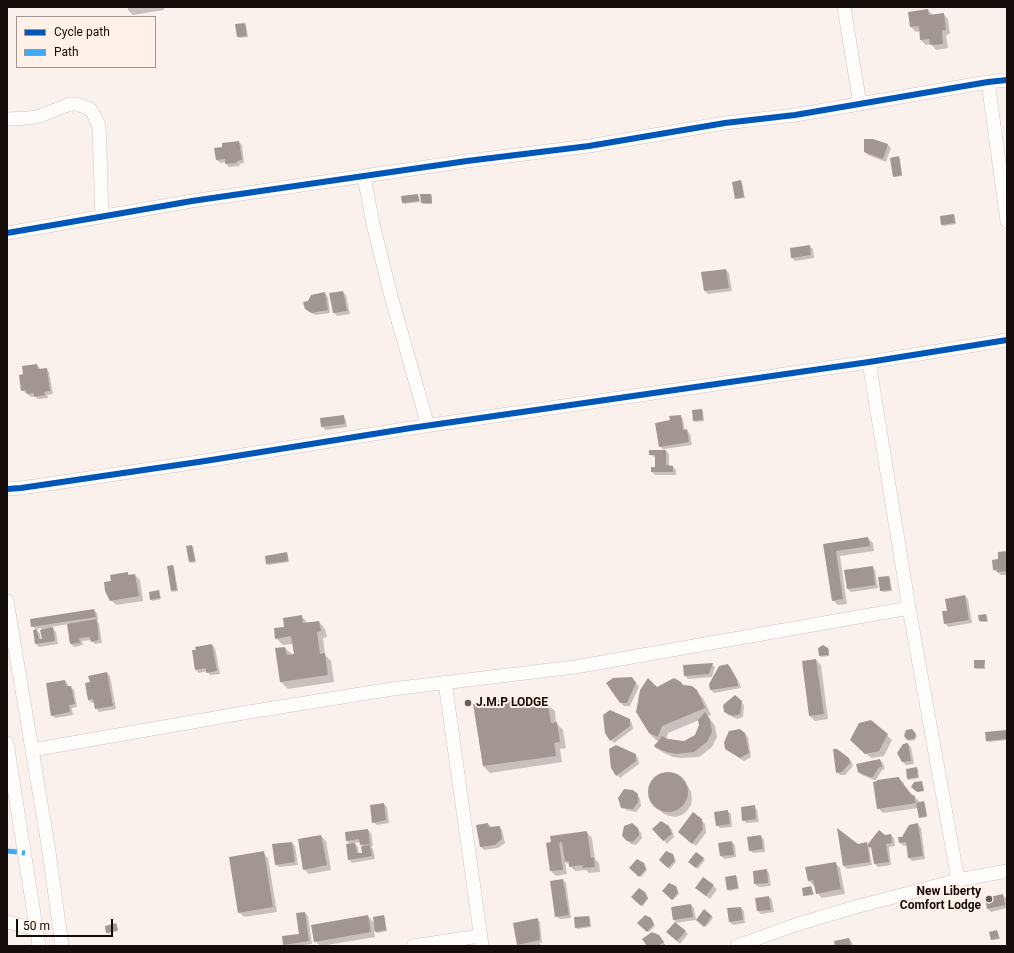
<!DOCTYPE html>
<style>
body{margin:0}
#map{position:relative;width:1014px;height:953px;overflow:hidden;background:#faf1ed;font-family:Roboto,sans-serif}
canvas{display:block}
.frame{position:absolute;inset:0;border:8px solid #150d09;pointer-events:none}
.legend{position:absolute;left:16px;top:16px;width:140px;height:52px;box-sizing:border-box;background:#fff0e8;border:1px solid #a1958f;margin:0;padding:5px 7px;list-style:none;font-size:12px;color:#150d09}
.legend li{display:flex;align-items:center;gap:8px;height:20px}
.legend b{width:20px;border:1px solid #a1958f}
.scale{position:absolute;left:16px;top:919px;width:97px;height:18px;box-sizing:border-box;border:2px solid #150d09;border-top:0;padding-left:5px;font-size:12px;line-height:14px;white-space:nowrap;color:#150d09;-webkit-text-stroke:3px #fff0e8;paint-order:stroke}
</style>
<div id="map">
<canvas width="1014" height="953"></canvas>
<div class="frame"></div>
<ul class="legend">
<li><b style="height:5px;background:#0057b8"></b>Cycle path</li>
<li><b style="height:5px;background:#3fa9f5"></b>Path</li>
</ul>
<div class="scale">50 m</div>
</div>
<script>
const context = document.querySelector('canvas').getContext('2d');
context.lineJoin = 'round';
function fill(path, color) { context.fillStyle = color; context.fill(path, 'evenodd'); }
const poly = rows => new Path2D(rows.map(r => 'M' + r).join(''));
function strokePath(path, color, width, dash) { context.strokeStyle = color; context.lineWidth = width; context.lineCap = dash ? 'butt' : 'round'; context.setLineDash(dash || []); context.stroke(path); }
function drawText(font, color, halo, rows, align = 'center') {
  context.font = font + ' Roboto,sans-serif'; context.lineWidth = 4; context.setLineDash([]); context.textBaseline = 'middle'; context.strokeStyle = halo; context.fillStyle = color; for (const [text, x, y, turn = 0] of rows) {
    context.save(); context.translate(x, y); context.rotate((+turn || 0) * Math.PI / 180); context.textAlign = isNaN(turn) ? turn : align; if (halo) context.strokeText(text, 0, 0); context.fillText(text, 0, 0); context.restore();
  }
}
fill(poly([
 [128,7,164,7,164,10,133,15,128,10],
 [928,10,933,15,943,14,948,19,950,34,946,35,948,48,936,50,931,44,926,45,921,40,920,31,916,32,911,27],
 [245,24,246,25,248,37,239,38,238,37],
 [873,140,888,145,891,148,886,162,868,155,865,152],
 [239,142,242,145,244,163,239,164,240,166,229,167,226,164,226,162,220,163,217,160,223,147],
 [898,157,900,159,902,176,895,177,894,176],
 [741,182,742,183,745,198,737,199,736,198],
 [422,195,431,195,432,196,432,204,423,204,422,203],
 [418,196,419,197,420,202,404,204,403,202],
 [954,215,955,217,956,224,943,226,942,224],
 [809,246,813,249,814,258,795,261,792,258,791,249],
 [726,270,729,273,732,291,708,294,705,291,702,273],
 [343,292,346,295,350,314,337,316,334,313,331,294],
 [324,293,328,297,330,313,316,315,309,312,305,308,309,302],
 [37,365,40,368,40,370,46,369,49,372,53,394,47,395,48,398,38,399,35,396,31,397,22,390],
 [702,410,703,412,704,421,695,422,694,420],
 [343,416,346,420,347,427,326,430,322,427],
 [680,416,683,419,685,431,687,430,690,434,692,445,664,449,669,454,669,466,673,467,676,470,676,475,655,475,652,472,656,468,656,457,654,457,650,454,665,451,660,446,671,421],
 [868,538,873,543,874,551,840,556,847,604,838,605,833,600,824,545],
 [192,546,193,547,196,562,191,563,190,561],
 [1007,552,1007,575,1001,575,994,570,1000,560],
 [286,553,288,555,289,562,268,565,267,564],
 [173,566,174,567,178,591,173,592,172,591],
 [872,567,875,570,878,588,851,592,848,589],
 [128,573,130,576,135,575,140,580,143,601,116,605,111,600,112,582],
 [889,577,890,578,892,591,883,592,881,591],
 [159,591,160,593,161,599,153,601,151,600],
 [965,596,968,599,972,623,948,627,945,623,948,611],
 [94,610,97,613,98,619,96,620,99,624,102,643,95,644,92,641,92,640,82,641,83,645,74,647,71,644,68,624,51,627,56,632,58,644,39,647,36,644,37,630,32,626],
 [41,628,43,640,41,640,40,634,36,629],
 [986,615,987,616,988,622,981,622,980,621],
 [301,616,308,623,319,622,325,629,327,637,323,638,325,655,331,661,334,682,288,689,281,682,285,648,292,654,295,655,293,644,283,645,276,638,285,628],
 [212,645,215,648,220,674,210,675,207,671,199,673,196,670],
 [827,648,829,650,829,656,821,657,820,655],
 [816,660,821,665,828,719,815,721,810,716,803,662],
 [984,661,985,663,985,669,976,669,975,668],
 [712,664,715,667,712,677,688,679,685,676],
 [727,665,731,668,740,684,741,688,714,693,711,690],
 [107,673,110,676,116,709,99,712,96,708,95,702,92,703,88,700,91,683],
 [65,681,68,684,68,687,71,687,74,690,77,707,72,708,73,715,55,718,52,715],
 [635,681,639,687,630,706,624,706,621,703],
 [657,688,696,691,703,698,711,715,708,716,715,726,717,737,712,747,699,757,681,758,673,757,662,752,656,747,659,741,656,740,649,733],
 [699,720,700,725,696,735,685,742,666,739,668,733],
 [735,696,744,705,743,717,737,719,728,715,725,712],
 [509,700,512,703,523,701,530,707,548,705,555,711,556,723,563,730,566,748,560,749,562,762,490,773,483,766,474,705],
 [629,720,632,723,633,729,614,743,611,740],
 [1005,731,1007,733,1007,740,988,742,987,741],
 [913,732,917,736,915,740,910,741,908,740],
 [745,734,748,737,751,757,744,761,730,752,726,749],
 [887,735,892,740,884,756,871,758,856,745],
 [908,744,911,747,914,764,906,765,903,762],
 [635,755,638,758,639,764,620,778,617,775],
 [849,759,852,762,853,766,845,775,840,775,837,772],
 [880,760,883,763,885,769,882,770,876,780,874,780,862,775,858,772],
 [917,768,918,770,919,778,909,780,908,778],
 [666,774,672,774,678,777,688,786,691,792,692,799,691,805,687,811,682,815,676,817,669,816,664,814,654,805,650,800,649,794,649,789,651,783,655,778,660,775],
 [899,778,904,783,904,786,912,796,914,796,919,801,920,803,924,802,925,804,927,817,921,818,920,817,918,808,883,813,878,808],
 [632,791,640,798,641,806,636,812,626,810,622,807],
 [384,804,387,807,389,823,377,825,373,822],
 [754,806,757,810,759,822,747,823,743,820],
 [727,811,731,814,732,827,720,828,717,825],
 [701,820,705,824,706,833,696,846,682,835],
 [488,824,491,827,499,827,502,830,505,843,498,848,484,850,481,847],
 [918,825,921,828,925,859,912,861,909,858,907,845,904,846,900,843,900,838,903,838],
 [668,826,672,830,674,837,667,844,654,829],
 [638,829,641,833,642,838,636,845,631,844,623,836],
 [368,830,371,833,373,846,371,847,373,849,375,859,352,863,349,859,350,844,347,841,346,833],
 [361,842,361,844,364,847,363,853,359,854,358,847,354,843],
 [838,830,858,845,866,843,869,847,885,836,891,835,894,838,895,846,889,847,891,865,878,867,875,864,873,850,869,847,872,865,847,869,844,866],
 [587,833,592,838,595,859,599,863,600,872,589,873,586,870,575,871,565,861,567,874,556,876,551,871,547,844],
 [321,836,326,841,331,870,309,874,304,869],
 [761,836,764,840,765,852,753,853,750,850],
 [731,842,735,845,736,857,724,859,721,856],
 [292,843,295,846,298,865,279,867,276,864],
 [263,853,268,858,277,912,244,917,239,912],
 [697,853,705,860,698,869,690,862],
 [674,857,676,862,670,869,660,860],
 [835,863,840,868,845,894,822,898,817,893,815,885,814,886,809,881],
 [645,866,647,870,641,877,631,868],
 [766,870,769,873,771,886,759,887,755,884],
 [736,876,737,877,739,889,729,891,728,889],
 [704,879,717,889,710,899,700,891],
 [563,880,566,883,571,918,560,919,556,916],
 [811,887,812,888,814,895,805,896,804,895],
 [677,889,679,894,673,900,663,891],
 [646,895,648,899,643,906,632,897],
 [1002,895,1006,898,1007,908,991,912,988,909],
 [769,897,772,900,774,912,761,914,758,911],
 [691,905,694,908,696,920,675,923,688,934,680,944,668,932,676,922,674,920,672,908],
 [741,908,744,911,745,923,733,925,730,922],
 [704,911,713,918,706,927,697,920],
 [305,913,308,916,312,944,297,946,286,946,284,944,300,935],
 [368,916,374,923,384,916,385,918,387,931,377,933,374,930,375,937,321,946,315,941],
 [589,917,590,918,591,927,577,929,576,927],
 [537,919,540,922,542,943,539,943,542,946,534,946,534,945,528,946,520,946,518,944],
 [651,919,655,926,649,932,639,923],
 [116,924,117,925,118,931,108,934,107,933,106,927],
 [997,931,998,932,1000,939,993,940,992,939],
 [659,936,666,946,648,946],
 [849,939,852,942,853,946,836,946]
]), '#0003');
fill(poly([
 [928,9,929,15,944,13,946,30,942,30,943,44,930,45,929,39,920,40,919,26,910,27,908,12],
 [245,23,247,36,237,37,235,24],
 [864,139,873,139,888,144,883,159,864,152],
 [239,141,242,160,237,161,237,163,225,164,225,159,216,160,214,148,222,147,222,143],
 [899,156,902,175,893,177,890,158],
 [741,180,744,197,735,199,732,182],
 [418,194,419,201,402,203,401,196],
 [420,194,431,194,432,203,421,203],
 [954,214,955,223,941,225,940,216],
 [810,245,811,255,791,258,790,248],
 [726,269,729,288,704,291,701,272],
 [343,291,347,311,333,313,329,293],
 [325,292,328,310,312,313,305,309,303,302,308,301,311,295],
 [37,364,38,369,47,368,50,391,44,392,45,395,34,397,34,393,27,394,26,390,21,391,19,375,23,374,22,366],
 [702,409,703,420,693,421,692,410],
 [344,415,345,424,321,427,320,418],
 [681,415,683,430,687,429,689,442,659,447,655,423,670,420,669,416],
 [649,450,666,450,666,465,673,466,673,472,651,472,651,467,655,467,655,455,649,455],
 [868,537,870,546,836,551,843,599,832,601,823,544],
 [192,545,195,561,189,562,186,546],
 [1007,551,1007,571,997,572,997,570,993,570,992,560,998,559,998,552],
 [287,552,288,561,266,564,265,556],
 [173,565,177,590,171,591,167,566],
 [873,566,875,585,847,589,844,570],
 [128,572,128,575,135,574,139,596,110,601,105,591,104,582,111,581,110,575],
 [889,576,891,590,880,591,878,577],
 [159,590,160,598,150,600,149,592],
 [965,595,969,620,944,624,942,611,947,611,945,599],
 [94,609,96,617,31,627,30,619],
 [986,614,987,621,979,621,978,615],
 [302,615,303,623,319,621,321,631,317,632,320,654,325,653,328,675,280,682,275,648,285,647,287,655,294,654,291,636,275,639,274,628,284,627,283,618],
 [97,619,99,640,91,642,90,637,79,638,80,643,70,644,67,624],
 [53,627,55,641,35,644,33,630,37,629,39,639,42,639,40,630],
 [212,644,217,671,206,673,206,668,195,670,192,650,196,650,195,647],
 [823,645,828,648,829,655,819,656,818,648],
 [816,659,824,714,809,716,802,661],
 [974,660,985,660,984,668,974,668],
 [713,663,709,674,684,676,683,665],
 [728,664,737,680,738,686,710,690,709,684,719,666],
 [107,672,113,706,95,709,93,699,88,700,85,683,90,682,88,676],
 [632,677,636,683,627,703,620,703,606,683,613,678],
 [648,678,657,687,674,678,681,682,683,685,692,686,697,690,705,708,662,726,658,737,649,733,636,712,640,690],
 [65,680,66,686,71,686,75,704,69,705,70,712,51,716,46,683],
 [735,695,742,701,740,714,733,716,724,712,723,705],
 [509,699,510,702,524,700,525,707,548,704,551,723,557,722,560,742,554,743,556,756,483,766,473,704],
 [610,710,630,719,630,726,610,741,605,733,603,715],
 [705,712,710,720,712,732,707,742,694,752,676,754,667,752,656,748,654,746,662,736,668,739,684,741,695,735,699,725,698,720],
 [871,720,888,734,879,751,865,754,850,740,859,723],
 [740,729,745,733,749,753,740,758,725,749,724,742,729,731],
 [912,729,916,734,914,739,907,740,904,736,906,730],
 [1006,730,1007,739,986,741,985,732],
 [908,743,911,761,902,762,897,753,903,744],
 [616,745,636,754,636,761,616,776,611,768,609,749],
 [833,749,837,749,849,758,850,763,842,772,836,773],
 [880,759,882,767,879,767,873,777,870,777,858,772,856,764],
 [917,767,918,777,907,779,906,769],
 '648 792a20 20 0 1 1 40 0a20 20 0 1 1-40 0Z',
 [899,777,900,780,912,795,914,795,916,803,877,809,873,782,877,781,877,780],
 [922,781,924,791,917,792,911,787,914,782],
 [624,789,633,790,638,794,638,802,633,809,621,808,618,798],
 [924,801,927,816,919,818,916,803],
 [384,803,386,820,372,823,370,805],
 [755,805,756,819,742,821,741,807],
 [728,810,730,824,716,826,714,812],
 [693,812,702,819,703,829,692,844,678,832],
 [661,821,669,826,672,834,663,841,652,829],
 [488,823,489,827,500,826,502,839,495,845,480,847,476,825],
 [632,823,638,828,639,835,633,842,627,841,622,836,624,826],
 [918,823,923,856,908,858,906,842,899,843,898,837,902,837,909,825],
 [837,828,858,844,867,842,870,862,843,866],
 [368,829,370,844,360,845,359,839,346,841,345,832],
 [879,830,885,835,891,834,892,843,886,844,889,862,874,864,871,847,868,847,868,844],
 [587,831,591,858,594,857,595,867,583,868,582,865,569,867,569,861,565,862,562,842,559,843,563,870,550,871,546,843,551,842,550,836],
 [321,835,327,865,303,870,298,839],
 [761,835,763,849,749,851,747,837],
 [732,841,734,855,720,856,718,843],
 [292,842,295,862,275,865,272,844],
 [355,843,357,853,362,853,361,846,370,845,372,856,348,860,346,844],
 [264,851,273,907,238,913,229,857],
 [666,851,673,854,675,860,668,868,659,860],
 [696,852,704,858,696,868,688,862],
 [637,859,644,863,646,869,639,877,629,868],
 [836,862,841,889,816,894,813,880,808,881,805,867],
 [767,869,768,883,754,884,753,871],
 [736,875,738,888,727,890,725,877],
 [703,877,714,885,706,896,695,888],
 [563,879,569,915,555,917,550,881],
 [669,883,676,886,678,892,672,900,662,891],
 [811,886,813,894,803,896,802,888],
 [639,888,645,892,648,898,641,906,631,897],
 [1003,894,1005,905,987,909,985,898],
 [769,896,771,910,757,911,755,898],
 [691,904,693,917,673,920,671,907],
 [741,907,743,920,729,922,727,908],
 [704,909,712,916,704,927,696,920],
 [305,912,309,941,283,945,282,936,299,934,296,913],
 [368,915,371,932,314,942,311,925],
 [384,915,386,930,375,932,373,917],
 [645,915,651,918,654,924,647,932,637,923],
 [589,916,590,926,575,928,574,917],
 [538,918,540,940,517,945,513,923],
 [675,922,686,931,677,941,666,932],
 [116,923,118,930,106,933,105,926],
 [997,930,999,938,991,940,989,932],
 [652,932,659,935,664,942,658,946,647,946,642,939],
 [849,938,851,946,835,946,834,941]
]), '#a19691');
const street = poly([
 [844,7,860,104],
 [988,82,1007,221],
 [7,119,30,118,40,116,70,104,76,104,90,109,94,115,99,126,102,217],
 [364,176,373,224,391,296,428,426],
 [7,233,192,201,467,161,589,146,725,123,795,115,988,82,1007,80],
 [869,362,909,608,958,880],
 [7,489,21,488,205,461,411,428,869,362,1007,340],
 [7,601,48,845,62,946],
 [445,682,482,946],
 [7,743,39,946],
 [32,750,249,712,392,689,575,667,909,608],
 [7,922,37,929],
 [413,946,480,936],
 [737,946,795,925,855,907,894,897,958,880,1007,871]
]);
strokePath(street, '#cec6c1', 14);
strokePath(street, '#fefdfc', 13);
strokePath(poly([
 [7,851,25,853]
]), '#3fa9f5', 5, [10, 5]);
strokePath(poly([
 [7,233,192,201,467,161,589,146,725,123,795,115,988,82,1007,80],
 [7,489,21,488,205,461,411,428,869,362,1007,340]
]), '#0057b8', 6);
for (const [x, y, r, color] of [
 [468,703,4,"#655d59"],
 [989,899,4,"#655d59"]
]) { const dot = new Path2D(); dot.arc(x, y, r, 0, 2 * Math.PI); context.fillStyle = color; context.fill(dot); strokePath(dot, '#fff0e8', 1.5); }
drawText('bold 12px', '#150d09', '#fff0e8', [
 ["J.M.P LODGE",476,703],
 ["New Liberty",981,892,"right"],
 ["Comfort Lodge",981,906,"right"]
], 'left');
</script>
